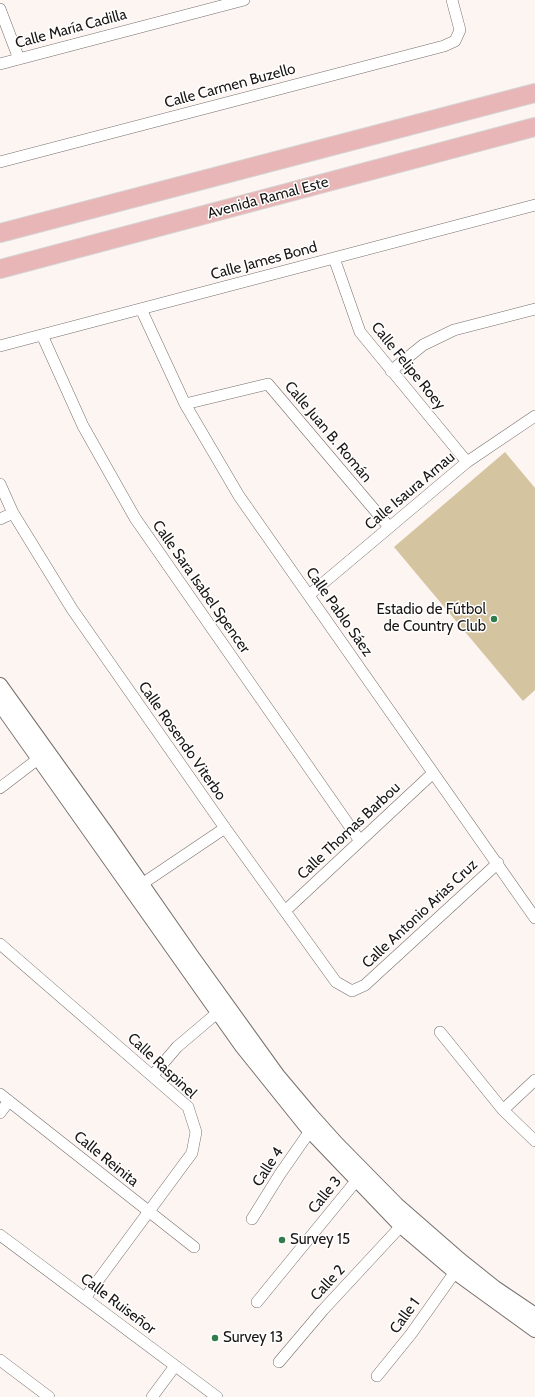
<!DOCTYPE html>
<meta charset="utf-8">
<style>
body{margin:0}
canvas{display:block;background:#fdf5f2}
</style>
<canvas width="535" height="1397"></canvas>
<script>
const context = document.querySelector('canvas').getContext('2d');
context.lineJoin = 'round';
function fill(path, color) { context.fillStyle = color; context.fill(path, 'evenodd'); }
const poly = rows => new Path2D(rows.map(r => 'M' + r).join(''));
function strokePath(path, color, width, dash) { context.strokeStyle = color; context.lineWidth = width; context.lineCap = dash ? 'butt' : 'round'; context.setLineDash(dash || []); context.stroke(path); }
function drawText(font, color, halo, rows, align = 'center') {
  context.font = font + ' Cabin,sans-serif'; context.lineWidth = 3; context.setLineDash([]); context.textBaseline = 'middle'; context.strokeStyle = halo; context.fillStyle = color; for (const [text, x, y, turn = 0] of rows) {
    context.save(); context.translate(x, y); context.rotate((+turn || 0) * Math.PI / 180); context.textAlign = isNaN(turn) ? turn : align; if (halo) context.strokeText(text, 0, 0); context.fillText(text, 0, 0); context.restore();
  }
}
fill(poly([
 [505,452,535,488,535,690,523,701,394,547]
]), '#d5c4a0');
const minor = poly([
 [0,9,19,59],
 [0,64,244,0],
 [0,162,444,46,455,41,460,30,452,0],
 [334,258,360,332,467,462],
 [141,309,185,404,239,496,535,918],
 [42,335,83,426,135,518,360,841],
 [0,346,535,205],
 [391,371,423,345,454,330,535,309],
 [185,404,268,384,389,527],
 [0,484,13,513,72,609,225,828,336,982,352,991,365,985,498,863],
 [0,519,13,513],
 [309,595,467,462,535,416],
 [0,788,38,759],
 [136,888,225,828],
 [285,911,433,773],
 [0,944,188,1107,196,1132,192,1153,85,1298],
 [440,1032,503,1110,535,1141],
 [153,1075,177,1047,223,1008],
 [0,1094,194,1247],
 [503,1110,535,1080],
 [0,1113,9,1101],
 [252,1219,280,1174,310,1131],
 [0,1235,217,1397],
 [257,1302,356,1181],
 [0,1360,49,1397],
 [279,1362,323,1310,401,1226],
 [377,1376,411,1334,455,1272],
 [152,1397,175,1366]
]);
const tertiary = poly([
 [0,685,109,837,191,955,278,1076,310,1114,336,1143,397,1205,460,1260,495,1288,535,1315],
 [0,704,241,1045,310,1131,401,1226,455,1272,535,1330]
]);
const primary = poly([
 [0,233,535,93],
 [0,269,535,127]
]);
strokePath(minor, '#756f6c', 12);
strokePath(tertiary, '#756f6c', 16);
strokePath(primary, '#d6d5d5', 20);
strokePath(minor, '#fff', 11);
strokePath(tertiary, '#fff', 14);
strokePath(primary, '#e8b6b6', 18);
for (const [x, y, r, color] of [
 [494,619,4,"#307c4b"],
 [282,1240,4,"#307c4b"],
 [215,1338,4,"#307c4b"]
]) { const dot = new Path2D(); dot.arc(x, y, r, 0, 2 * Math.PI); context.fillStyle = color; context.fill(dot); strokePath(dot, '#fff', 1.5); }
drawText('15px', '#191615', '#fff', [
 ["Calle María Cadilla",71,29,-15],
 ["Calle Carmen Buzello",230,86,-15],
 ["Avenida Ramal Este",268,198,-15],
 ["Calle James Bond",264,261,-15],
 ["Calle Felipe Roey",408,366,51],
 ["Calle Juan B. Román",328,432,50],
 ["Calle Isaura Arnau",410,491,-40],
 ["Calle Sara Isabel Spencer",201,587,55],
 ["Calle Pablo Sáez",339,612,55],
 ["Calle Rosendo Viterbo",182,741,55],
 ["Calle Thomas Barbou",349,831,-43],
 ["Calle Antonio Arias Cruz",420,914,-43],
 ["Calle Raspinel",162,1066,43],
 ["Calle Reinita",106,1159,39],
 ["Calle 4",268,1167,-57],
 ["Calle 3",325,1195,-51],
 ["Calle 2",328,1283,-47],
 ["Calle Ruiseñor",118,1304,37],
 ["Calle 1",405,1316,-54]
]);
drawText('15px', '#191615', '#fff', [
 ["Estadio de Fútbol",486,610,"right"],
 ["de Country Club",486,627,"right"],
 ["Survey 15",290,1240],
 ["Survey 13",223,1338]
], 'left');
</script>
